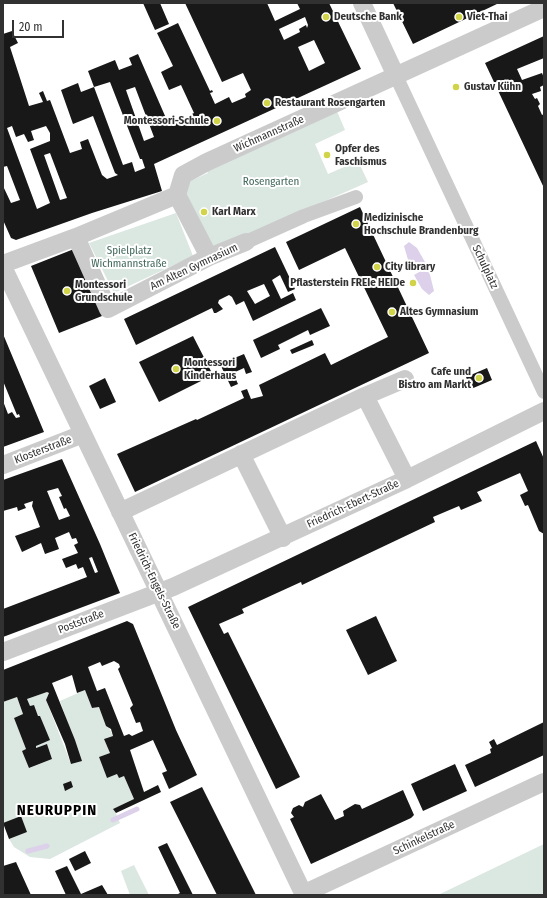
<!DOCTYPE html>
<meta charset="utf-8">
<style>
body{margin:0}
#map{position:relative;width:547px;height:898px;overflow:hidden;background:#fff;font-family:"Fira Sans Condensed",sans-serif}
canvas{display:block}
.frame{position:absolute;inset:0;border:4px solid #313131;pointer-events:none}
.scale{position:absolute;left:12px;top:20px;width:52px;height:18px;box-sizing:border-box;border:2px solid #313131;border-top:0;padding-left:5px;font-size:12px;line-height:14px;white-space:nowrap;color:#313131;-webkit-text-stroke:3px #fff;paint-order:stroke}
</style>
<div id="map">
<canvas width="547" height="898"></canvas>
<div class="frame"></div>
<div class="scale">20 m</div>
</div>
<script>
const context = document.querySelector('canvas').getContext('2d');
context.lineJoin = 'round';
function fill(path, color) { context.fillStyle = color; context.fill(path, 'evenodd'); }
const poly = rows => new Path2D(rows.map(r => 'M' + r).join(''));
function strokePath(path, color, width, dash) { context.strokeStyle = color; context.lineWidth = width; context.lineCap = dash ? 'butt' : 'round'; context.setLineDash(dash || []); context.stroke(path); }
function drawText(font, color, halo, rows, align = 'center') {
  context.font = font + ' "Fira Sans Condensed",sans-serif'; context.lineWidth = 4; context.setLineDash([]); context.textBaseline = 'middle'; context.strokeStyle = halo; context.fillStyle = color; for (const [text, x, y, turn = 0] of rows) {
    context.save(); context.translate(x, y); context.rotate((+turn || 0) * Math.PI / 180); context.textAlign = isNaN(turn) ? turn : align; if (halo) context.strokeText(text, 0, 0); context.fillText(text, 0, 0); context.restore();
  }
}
fill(poly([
 [336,109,345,130,315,144,328,174,358,161,368,182,210,252,182,199,190,181,208,173,206,168],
 [176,213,193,256,114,293,89,243],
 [85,690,92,708,99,707,113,736,104,739,110,753,99,757,107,778,117,774,124,776,134,799,114,809,120,823,50,859,30,857,14,847,9,839,27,832,21,816,3,823,3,702,17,697,23,714,14,718,26,749,22,751,30,768,52,759,47,744,36,748,35,746,49,740,40,716,38,716,34,705,30,706,27,699,47,692,49,693,46,700,71,764,81,760,60,701],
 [544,844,544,895,438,895],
 [134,865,149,895,130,895,121,871]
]), '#dbe7e1');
fill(poly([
 [409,242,417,248,425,262,411,270,404,246],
 [428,267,434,291,429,295,422,289,414,275]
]), '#dcd0ea');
strokePath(poly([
 [113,820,137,809],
 [28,851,47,846]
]), '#dcd0ea', 5);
fill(poly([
 [143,3,160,3,169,24,155,30],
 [185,3,267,3,275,21,300,9,297,3,329,3,361,69,154,164,162,191,92,213,16,240,11,238,3,220,3,186,11,203,20,200,7,166,3,167,3,34,12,31,18,43,10,47,29,106,43,102,39,93,43,91,47,101,50,100,70,153,82,149,80,142,88,139,102,175,107,179,118,175,115,173,93,116,73,124,61,90,78,83,81,92,94,87,123,165,132,162,135,172,145,168,142,159,140,159,110,82,94,87,88,71,115,60,119,70,132,65,129,58,138,54,169,125,194,113,181,85,169,90,161,72,173,66,157,33,178,23,210,91,212,90,213,92,210,93,215,104,229,97,232,103,246,97,245,94,251,90,243,73,222,82],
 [305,17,308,25,307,28,306,25,299,29,300,32,284,40,279,29],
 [314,40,325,63,309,71,298,47],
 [135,87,154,137,144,141,127,93,126,90],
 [12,126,16,137,24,134,28,142,34,140,31,131,46,126,50,133,50,141,30,149,50,203,37,209,7,128],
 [50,153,67,198,60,200,44,155],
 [393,3,499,3,413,44],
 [544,36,544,58,517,69,522,80,542,73,544,78,544,85,540,87,541,91,532,94,535,99,537,98,540,104,538,106,542,115,544,114,544,188,485,63],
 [360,207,429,353,135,492,117,454,196,419,197,420,244,398,241,391,247,389,251,399,263,396,259,385,325,353,331,365,388,337,345,248,299,270,286,242],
 [275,247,295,289,288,292,280,275,272,280,281,299,293,293,296,300,253,321,244,301,236,305,232,297,229,295,219,300,218,303,223,309,216,313,214,313,212,308,136,345,124,319],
 [264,284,270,296,255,304,247,291],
 [74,249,102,316,59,333,31,266],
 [321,308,330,326,310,335,308,330,278,345,280,349,261,358,253,340],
 [3,334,44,432,3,447,3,401,8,414,12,412,16,418,20,417,19,414,17,415,3,381],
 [193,336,213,375,159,402,139,362],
 [312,340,314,345,292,354,290,350],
 [244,354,252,372,246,374,244,368,233,373,238,384,231,387,220,364],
 [487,368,492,380,471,389,466,377],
 [105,378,116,402,100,409,89,386],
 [536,441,544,459,544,534,539,531,528,505,525,506,520,495,528,491,520,473,477,492,482,501,461,510,459,506,433,517,435,522,302,585,301,582,242,609,244,613,219,624,224,634,228,632,300,777,276,789,188,607],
 [62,459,100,544,120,593,3,637,3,609,87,577,83,567,78,569,76,564,66,568,62,559,78,553,74,545,78,543,76,538,72,539,69,532,55,538,59,549,45,554,41,543,22,552,15,536,40,527,32,506,33,501,24,504,26,508,18,511,17,507,3,511,3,480],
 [58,488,62,496,59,497,64,509,66,508,70,516,59,520,47,491],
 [92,557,98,572,95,573,89,558],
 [376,616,397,661,368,675,346,630],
 [127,621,133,624,176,730,197,775,169,789,162,773,167,771,153,740,130,750,144,792,158,785,161,792,116,813,113,809,134,799,124,776,119,778,117,774,107,778,99,757,110,753,104,739,113,736,111,729,106,726,99,707,92,708,85,690,77,693,72,675,52,683,75,740,82,761,71,764,65,744,46,700,49,693,47,692,27,699,30,706,34,705,38,716,40,716,50,740,36,746,36,748,47,744,52,759,29,768,22,751,26,749,14,718,23,714,17,697,3,702,3,670],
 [114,661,119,664,120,667,118,669,133,705,130,708,136,723,140,722,143,731,132,736,129,734,124,736,105,688,97,691,88,667,100,662,102,666],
 [544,722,544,755,475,787,465,765,491,753,490,749,492,748,489,742,494,739,497,745],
 [455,764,467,791,423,811,411,784],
 [71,781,73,787,65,791,63,784],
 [202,787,256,895,217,895,170,802],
 [403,790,414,815,411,818,311,864,290,819,294,817,291,813,293,808,299,805,303,807,305,802,321,794,335,820,344,816,343,811,355,804,360,805,362,809],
 [21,816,27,832,9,839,3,823],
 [167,843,193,895,176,895,180,893,158,847],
 [85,851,91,863,75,871,69,859],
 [16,862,31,895,3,895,3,866],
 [67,866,81,894,102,885,108,895,66,895,55,871]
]), '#181818');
strokePath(poly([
 [396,76,544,392],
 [246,242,304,216,356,197]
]), '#cbcbcb', 14);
strokePath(poly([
 [362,3,396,76],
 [177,195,209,257],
 [76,237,108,309,209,257,246,242],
 [3,264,76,237,177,195,183,175,207,162,544,8],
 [3,267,304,895],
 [365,396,405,379],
 [241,454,283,538],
 [3,465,83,434],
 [120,512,365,396,407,479],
 [3,652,173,587,407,479,544,411],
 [303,894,544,782]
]), '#cbcbcb', 18);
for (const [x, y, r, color] of [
 [326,17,4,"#d1d448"],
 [459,17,4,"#d1d448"],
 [456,87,4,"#d1d448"],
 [267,103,4,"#d1d448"],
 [217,121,4,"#d1d448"],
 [327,155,4,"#d1d448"],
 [204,212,4,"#d1d448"],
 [356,224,4,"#d1d448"],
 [377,267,4,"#d1d448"],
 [413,283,4,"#d1d448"],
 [67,291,4,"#d1d448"],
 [392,312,4,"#d1d448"],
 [176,369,4,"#d1d448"],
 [479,378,4,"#d1d448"]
]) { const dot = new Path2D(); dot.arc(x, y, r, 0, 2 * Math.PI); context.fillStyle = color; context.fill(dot); strokePath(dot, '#fff', 1.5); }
drawText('bold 11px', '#313131', '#fff', [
 ["Deutsche Bank",334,17],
 ["Viet-Thai",467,17],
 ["Gustav Kühn",464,87],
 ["Restaurant Rosengarten",275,103],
 ["Montessori-Schule",209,121,"right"],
 ["Opfer des",335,149],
 ["Faschismus",335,162],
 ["Karl Marx",212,212],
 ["Medizinische",364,218],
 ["Hochschule Brandenburg",364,231],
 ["City library",385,267],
 ["Pflasterstein FREIe HEIDe",405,283,"right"],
 ["Montessori",75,285],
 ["Grundschule",75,298],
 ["Altes Gymnasium",400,312],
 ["Montessori",184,363],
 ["Kinderhaus",184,376],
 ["Cafe und",471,372,"right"],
 ["Bistro am Markt",471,385,"right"]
], 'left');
drawText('11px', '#313131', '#fff', [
 ["Wichmannstraße",269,134,-24],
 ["Am Alten Gymnasium",194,267,-25],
 ["Schulplatz",485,267,65],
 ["Klosterstraße",43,450,-21],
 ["Friedrich-Ebert-Straße",353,504,-25],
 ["Friedrich-Engels-Straße",154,581,64],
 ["Poststraße",81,622,-21],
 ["Schinkelstraße",424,838,-25]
]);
drawText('11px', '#43695b', '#fff', [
 ["Rosengarten",271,182],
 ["Spielplatz",129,251],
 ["Wichmannstraße",129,264]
]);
context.letterSpacing = '1px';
drawText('bold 15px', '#000', '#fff', [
 ["NEURUPPIN",57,811]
]);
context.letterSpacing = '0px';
</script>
